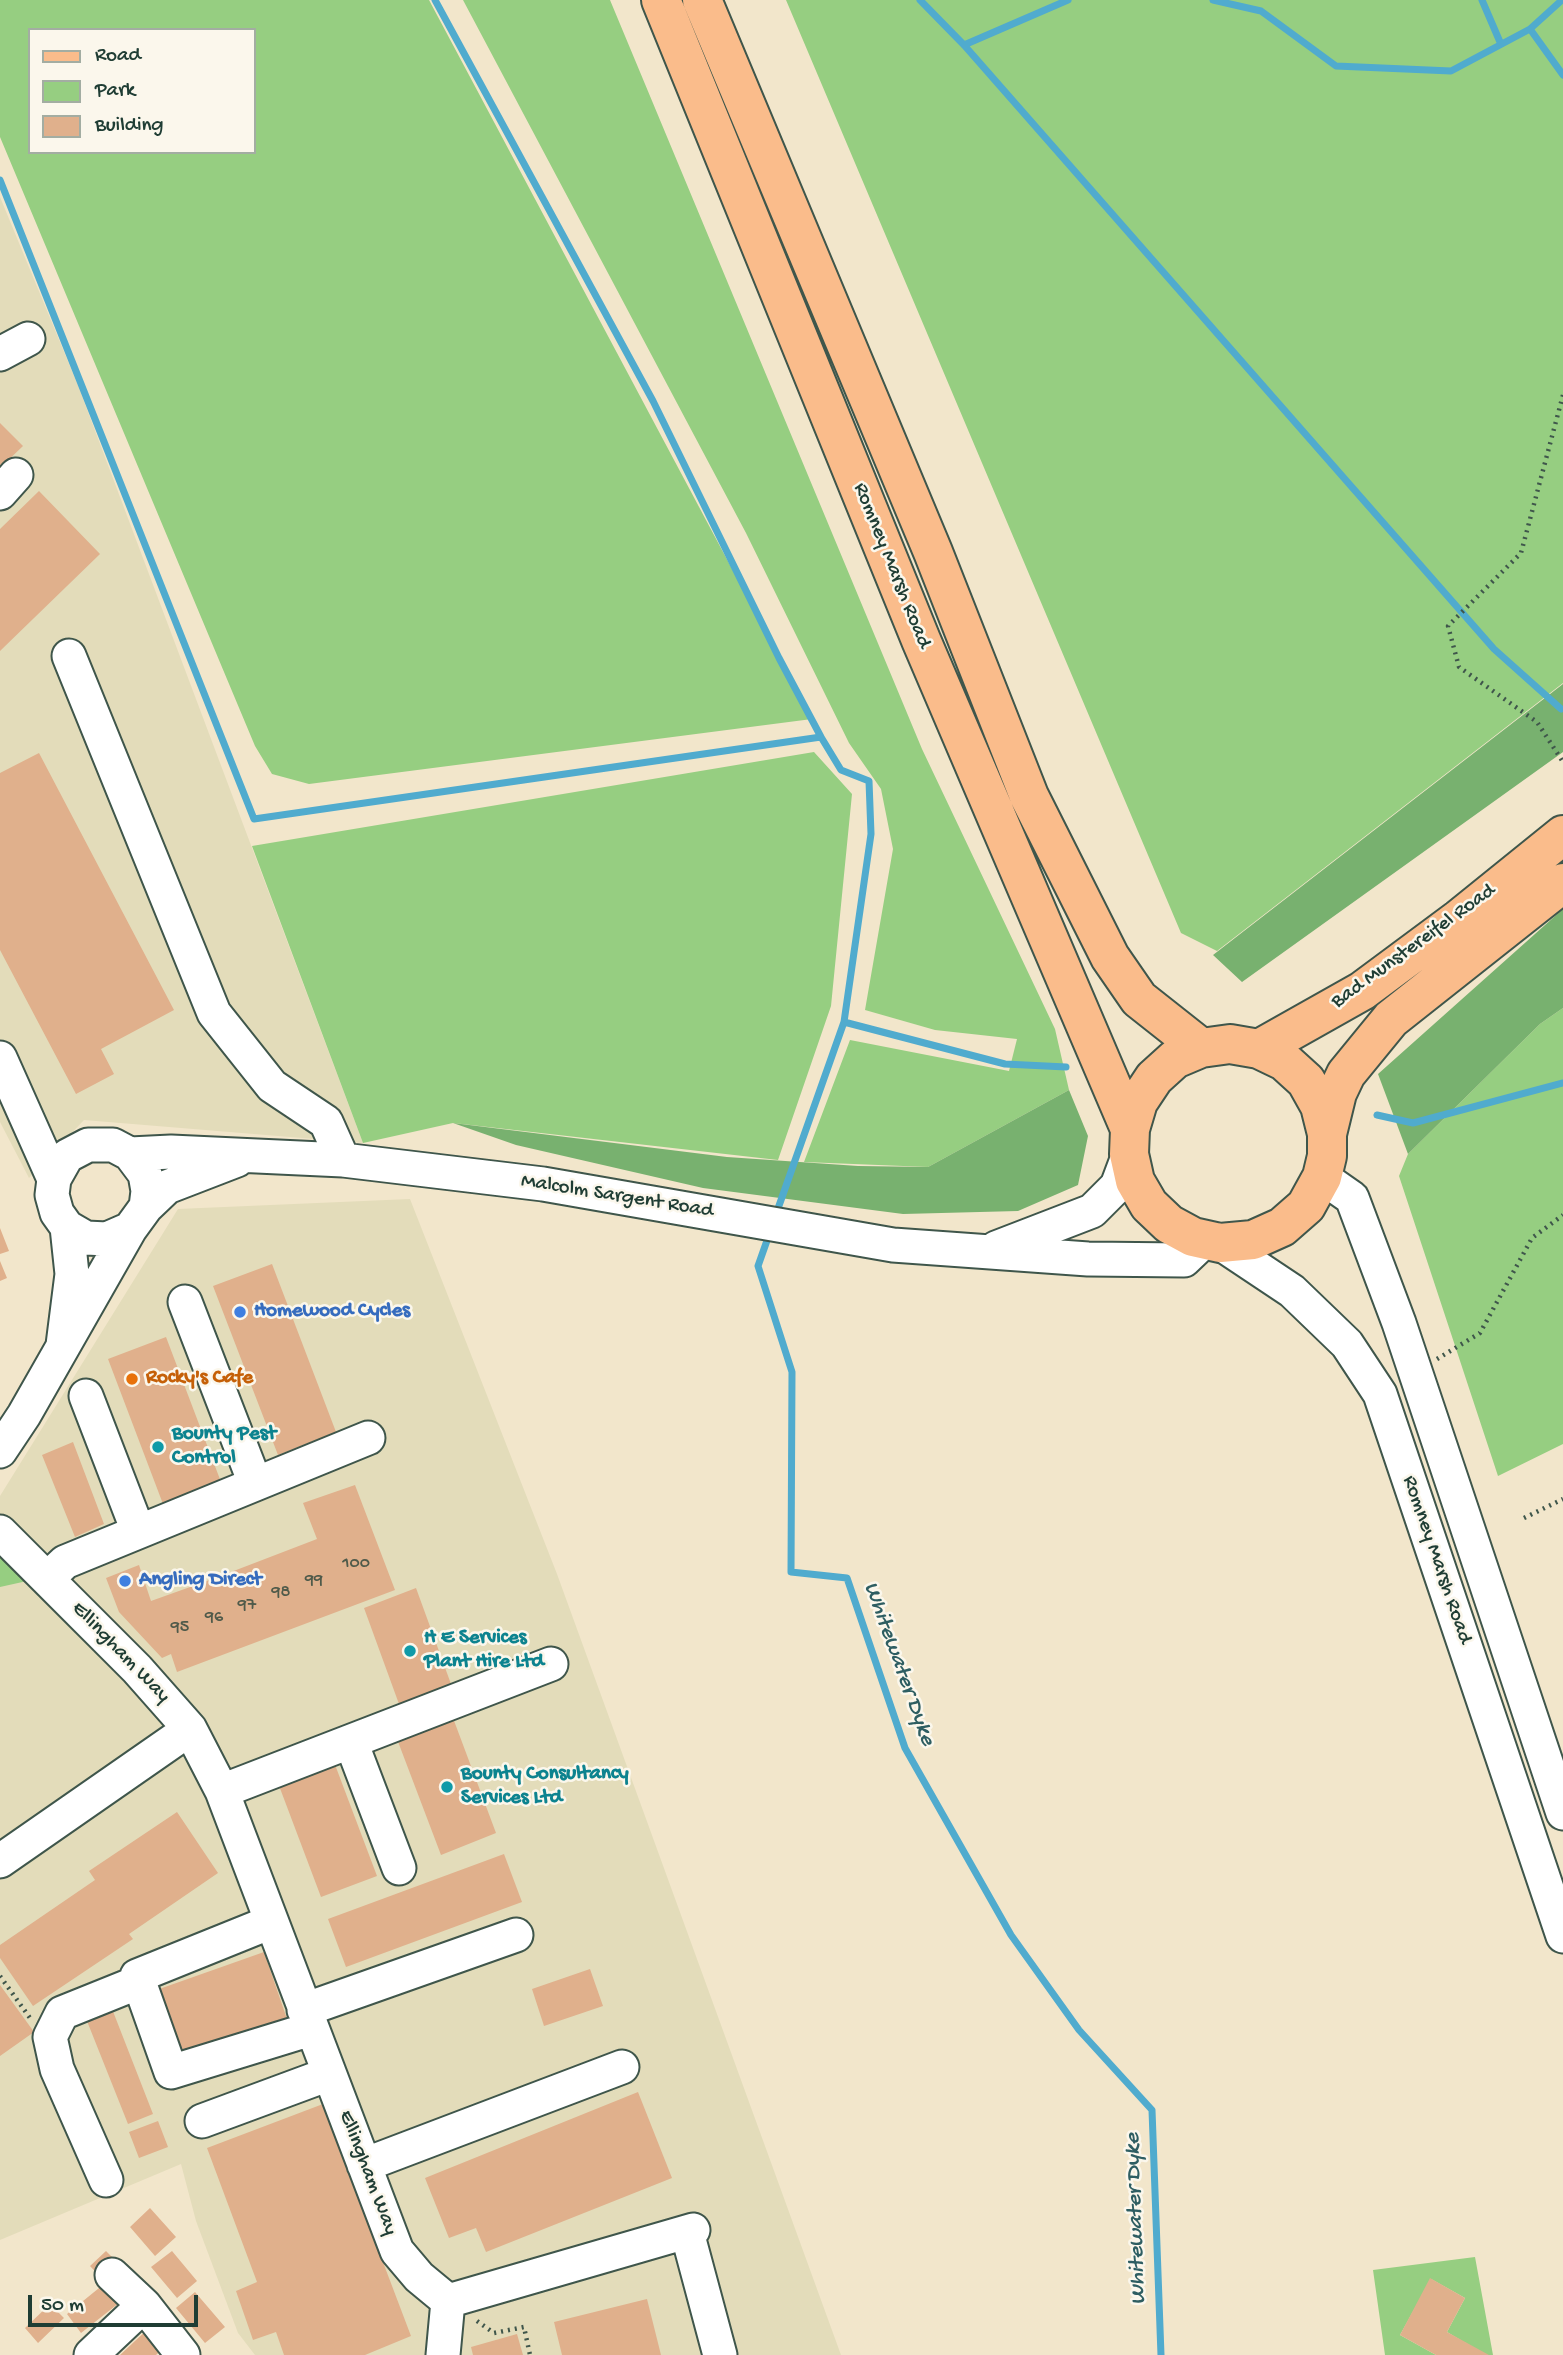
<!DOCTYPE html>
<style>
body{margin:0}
#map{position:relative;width:1563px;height:2355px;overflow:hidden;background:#f2e6cb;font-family:"Gochi Hand",sans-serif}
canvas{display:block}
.legend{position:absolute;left:28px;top:28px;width:228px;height:126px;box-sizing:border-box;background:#fbf7ec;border:2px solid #a3ada2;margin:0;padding:9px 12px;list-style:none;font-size:21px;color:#1f3d34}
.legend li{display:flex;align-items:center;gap:14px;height:35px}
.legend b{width:35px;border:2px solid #a3ada2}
.scale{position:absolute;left:28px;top:2295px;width:170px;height:32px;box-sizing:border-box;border:4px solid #1f3d34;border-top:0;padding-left:9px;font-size:21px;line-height:24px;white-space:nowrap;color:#1f3d34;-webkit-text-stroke:5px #fbf7ec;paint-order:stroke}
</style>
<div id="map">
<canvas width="1563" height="2355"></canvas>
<ul class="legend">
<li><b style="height:9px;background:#fabc8b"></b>Road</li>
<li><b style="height:19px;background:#96ce81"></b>Park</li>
<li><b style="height:19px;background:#e0b08c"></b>Building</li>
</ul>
<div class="scale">50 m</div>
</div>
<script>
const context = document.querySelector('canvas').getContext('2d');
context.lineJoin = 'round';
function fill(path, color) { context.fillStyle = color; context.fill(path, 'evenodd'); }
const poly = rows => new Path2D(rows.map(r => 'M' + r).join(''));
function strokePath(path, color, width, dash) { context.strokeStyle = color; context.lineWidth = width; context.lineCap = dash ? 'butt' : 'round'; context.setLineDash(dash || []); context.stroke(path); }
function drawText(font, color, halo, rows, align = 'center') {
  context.font = font + ' "Gochi Hand",sans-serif'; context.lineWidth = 5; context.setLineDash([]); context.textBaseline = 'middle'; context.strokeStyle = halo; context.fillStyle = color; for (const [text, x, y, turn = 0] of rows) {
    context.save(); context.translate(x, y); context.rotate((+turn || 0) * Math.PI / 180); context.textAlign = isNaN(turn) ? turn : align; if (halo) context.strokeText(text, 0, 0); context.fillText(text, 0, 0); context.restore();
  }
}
fill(poly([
 [0,197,79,388,363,1143,84,1120,29,1178,0,1122],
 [410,1199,557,1574,841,2355,255,2355,238,2333,196,2221,181,2164,0,2240,0,1496,178,1209]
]), '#e3dcba');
fill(poly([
 [0,0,429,0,812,719,309,784,272,774,255,746,0,137],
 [30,30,254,30,254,152,30,152],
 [463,0,610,0,922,749,1055,1029,1069,1090,928,1167,804,1162,850,1040,1009,1071,1017,1039,935,1030,865,1010,893,849,881,789,849,743,746,533],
 [786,0,1563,0,1563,683,1217,951,1181,933],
 [814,752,852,794,831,1006,778,1160,453,1123,363,1143,252,846],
 [1563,1008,1563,1444,1498,1476,1399,1176,1408,1154,1540,1024],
 [0,1554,27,1581,0,1587],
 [1475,2257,1493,2355,1486,2355,1447,2332,1465,2298,1431,2279,1400,2335,1436,2355,1385,2355,1373,2270]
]), '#96ce81');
fill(poly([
 [1563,684,1563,752,1242,982,1213,955],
 [1563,909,1563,1008,1540,1024,1408,1154,1378,1074],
 [1069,1090,1088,1136,1078,1185,1018,1211,903,1214,703,1188,516,1145,453,1123,727,1157,858,1166,928,1167]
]), '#78b16f');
strokePath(poly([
 [435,0,653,401,779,658,821,737,841,770,869,781,871,834,844,1022,775,1217],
 [920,0,964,45,1494,649,1561,709],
 [1213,0,1261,11,1336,66,1451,71,1530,29,1562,0],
 [1482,0,1500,42],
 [1530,29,1563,75],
 [964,45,1068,0],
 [0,180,254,819,821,737],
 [844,1022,1005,1064,1066,1067],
 [1377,1115,1413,1123,1563,1083],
 [770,1232,758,1266,792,1372,791,1572,847,1578,905,1748,1011,1935,1079,2030,1152,2110,1161,2355]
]), '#50abce', 7);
fill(poly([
 [0,423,23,446,0,468],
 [39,491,100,554,0,651,0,529],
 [39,753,174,1010,101,1049,114,1074,76,1094,0,950,0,773],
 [0,1228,9,1251,0,1254],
 [0,1261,7,1278,0,1281],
 [272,1264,336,1432,278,1455,213,1286],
 [166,1337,221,1482,163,1504,108,1359],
 [73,1442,104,1524,75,1537,42,1455],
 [355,1485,395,1590,177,1672,171,1654,162,1658,119,1612,106,1578,139,1565,151,1601,218,1577,317,1539,303,1503],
 [416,1588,455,1695,403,1715,364,1608],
 [453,1718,496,1833,441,1855,397,1739],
 [334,1762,377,1876,321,1897,278,1783],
 [177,1812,218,1873,129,1934,133,1939,33,2006,0,1958,0,1945,95,1880,89,1871],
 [504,1854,522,1902,346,1967,328,1919],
 [264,1952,287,2019,171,2060,148,1993],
 [590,1969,603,2006,544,2026,532,1989],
 [0,1985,34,2032,0,2056],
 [107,1996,153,2114,128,2124,81,2006],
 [638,2092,672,2178,486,2252,476,2228,449,2238,425,2178],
 [323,2104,411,2336,365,2355,284,2355,276,2332,253,2340,236,2291,257,2282,207,2148],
 [158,2121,168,2147,139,2158,129,2132],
 [150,2208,176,2237,155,2256,130,2227],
 [106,2251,119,2264,103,2280,90,2266],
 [172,2251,197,2281,177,2298,151,2267],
 [1430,2278,1465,2298,1447,2332,1489,2355,1436,2355,1400,2335],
 [104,2284,119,2303,81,2333,67,2314],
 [195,2292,225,2327,205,2343,176,2308],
 [647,2299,661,2355,562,2355,554,2322],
 [50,2304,64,2318,38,2343,25,2328],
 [151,2326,168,2344,156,2355,120,2355],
 [517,2334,523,2355,473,2355,471,2347]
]), '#e0b08c');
const minor = poly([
 [0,354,28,339],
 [0,493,16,475],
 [69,656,214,1013,272,1086,326,1122,343,1160],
 [0,1058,54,1179],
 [130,1154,171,1152,343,1160,543,1184,893,1245,1088,1259,1184,1260,1205,1240],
 [1322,1177,1352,1198,1399,1323,1563,1813],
 [146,1207,167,1187,237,1160],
 [1220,1243,1292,1291,1347,1344,1380,1394,1563,1936],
 [996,1248,1092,1211,1117,1186,1129,1154],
 [185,1302,255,1483],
 [63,1345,72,1274,67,1227,57,1213,52,1195,54,1179,67,1156,88,1145,113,1145,130,1154,145,1174,148,1191,146,1207,130,1229,107,1239,86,1238,67,1227],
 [86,1396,138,1531],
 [0,1451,24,1415,130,1229],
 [0,1532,137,1669,190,1729,222,1791,397,2251,419,2277,448,2301],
 [47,1579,65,1562,368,1438],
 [351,1742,399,1868],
 [222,1791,551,1664],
 [0,1861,190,1729],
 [271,1922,137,1976,171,2072,311,2029],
 [304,2010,516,1935],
 [202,2121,329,2074],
 [364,2165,622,2067],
 [106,2180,57,2069,50,2037,62,2013,139,1982],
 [687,2232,720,2355],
 [112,2275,144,2305,183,2355],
 [448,2301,693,2230],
 [91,2355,144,2305],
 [443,2355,448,2301]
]);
const major = poly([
 [661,0,921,640,1130,1129,1129,1154,1135,1181,1149,1205,1169,1224,1193,1237,1220,1243,1253,1240,1282,1227,1306,1206,1322,1177,1327,1156,1327,1134,1320,1106,1306,1081,1284,1061,1259,1049,1230,1044,1201,1048,1175,1059,1154,1078,1138,1102,1130,1129],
 [702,0,933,552,1029,796,1110,957,1139,999,1201,1048],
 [1259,1049,1362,991,1459,919,1563,835],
 [1327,1134,1337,1093,1346,1074,1391,1019,1563,883]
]);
strokePath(minor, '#3f564b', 37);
strokePath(major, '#3f564b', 42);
strokePath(poly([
 [1563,395,1521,553,1448,626,1459,667,1537,722,1563,762],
 [1437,1359,1480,1333,1532,1238,1563,1215],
 [1524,1518,1563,1499],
 [0,1976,30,2018],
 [477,2321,494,2333,524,2327,530,2355]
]), '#3f564b', 4.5, [2, 5]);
strokePath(minor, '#fff', 33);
strokePath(major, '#fabc8b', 38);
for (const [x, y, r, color] of [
 [240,1312,7,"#3f7fe0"],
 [132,1379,7,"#e8710a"],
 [158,1447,7,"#0f9aa8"],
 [125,1581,7,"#3f7fe0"],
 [410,1651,7,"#0f9aa8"],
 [447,1787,7,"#0f9aa8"]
]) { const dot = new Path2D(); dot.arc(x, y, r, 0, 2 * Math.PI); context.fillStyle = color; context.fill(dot); strokePath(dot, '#fbf7ec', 2.5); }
drawText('18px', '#4f5a4a', null, [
 ["100",356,1564],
 ["99",314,1581],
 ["98",281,1593],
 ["97",247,1606],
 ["96",214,1618],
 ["95",180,1628]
]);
drawText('21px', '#1f3d34', '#fbf7ec', [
 ["Romney Marsh Road",891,566,68],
 ["Bad Munstereifel Road",1414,947,-36],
 ["Malcolm Sargent Road",617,1197,9],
 ["Romney Marsh Road",1436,1560,71],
 ["Ellingham Way",120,1653,46],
 ["Ellingham Way",367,2173,69]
]);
drawText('bold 21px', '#366cbe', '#fbf7ec', [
 ["Homewood Cycles",254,1312],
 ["Angling Direct",139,1581]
], 'left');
drawText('bold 21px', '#c56008', '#fbf7ec', [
 ["Rocky's Cafe",146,1379]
], 'left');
drawText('bold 21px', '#0d838f', '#fbf7ec', [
 ["Bounty Pest",172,1435],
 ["Control",172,1459],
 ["H E Services",424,1639],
 ["Plant Hire Ltd",424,1663],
 ["Bounty Consultancy",461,1775],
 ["Services Ltd",461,1799]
], 'left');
drawText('italic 23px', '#2e5e62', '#fbf7ec', [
 ["Whitewater Dyke",898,1664,70],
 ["Whitewater Dyke",1137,2219,-92]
]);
</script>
